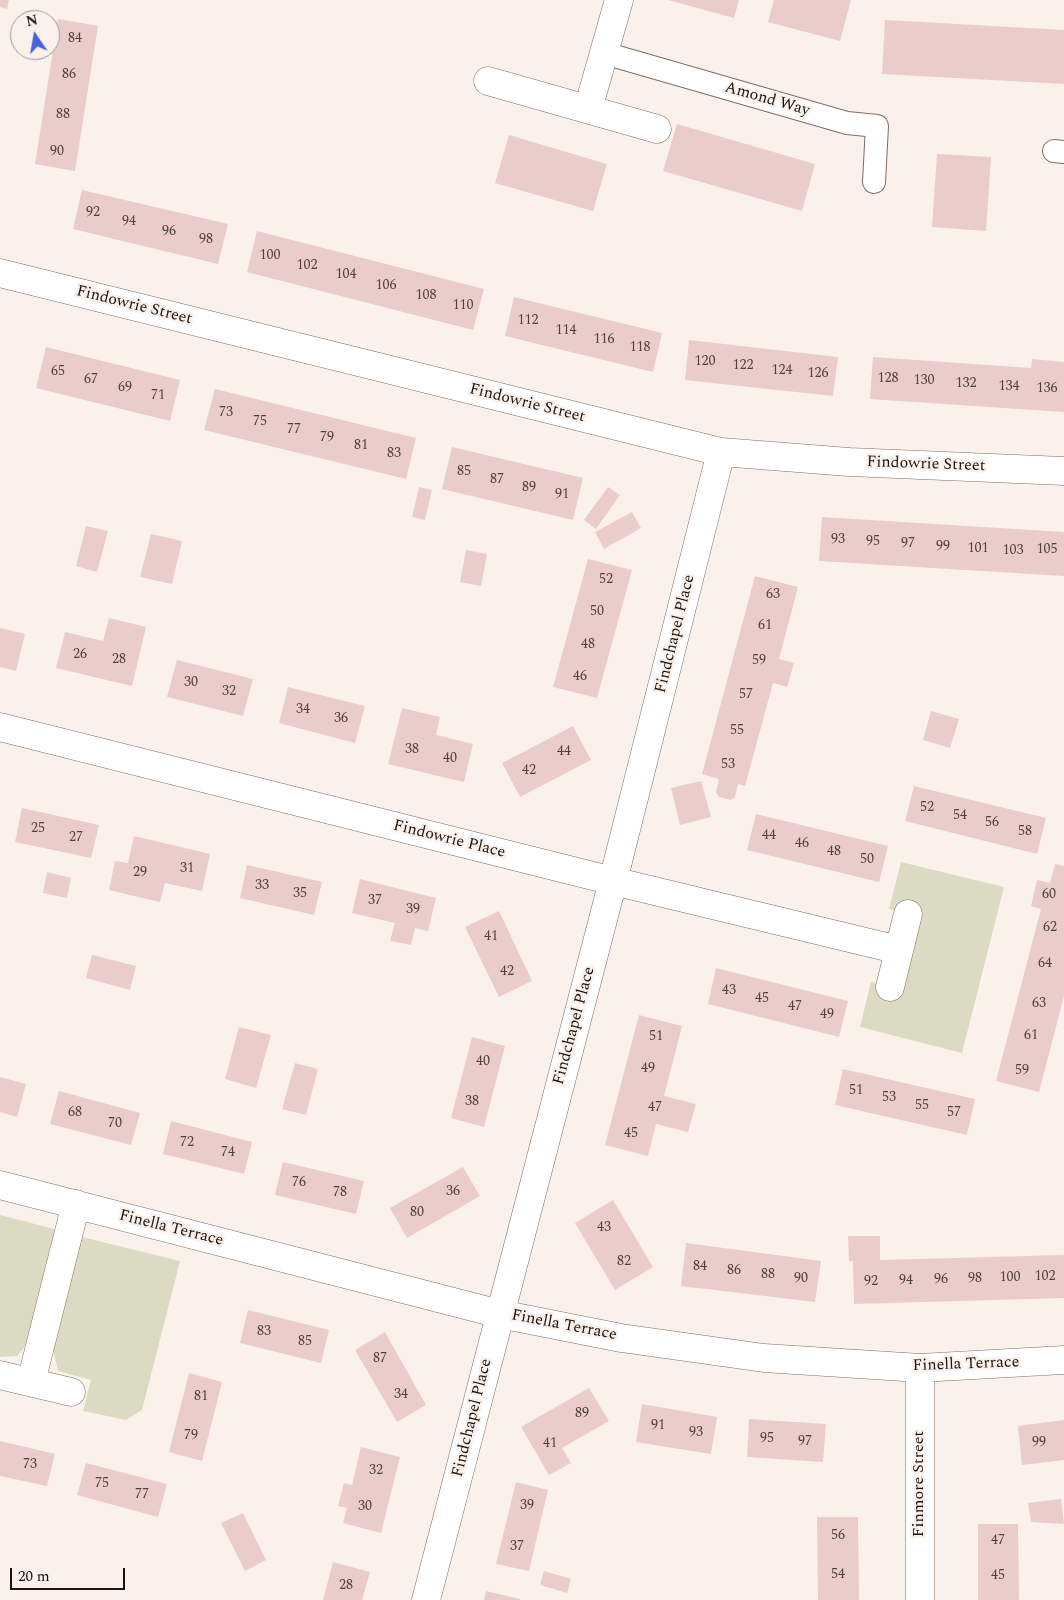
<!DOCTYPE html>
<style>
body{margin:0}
#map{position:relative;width:1064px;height:1600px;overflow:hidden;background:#fbf1eb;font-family:Spectral,serif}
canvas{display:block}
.north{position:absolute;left:10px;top:10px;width:50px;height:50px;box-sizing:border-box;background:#fbf1eb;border:1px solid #a19893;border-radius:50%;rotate:348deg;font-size:14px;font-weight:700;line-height:20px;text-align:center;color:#1b130e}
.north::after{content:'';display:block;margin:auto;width:18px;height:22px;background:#4464d7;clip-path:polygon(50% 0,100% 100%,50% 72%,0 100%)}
.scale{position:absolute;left:10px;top:1568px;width:115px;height:22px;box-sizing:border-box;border:2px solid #1b130e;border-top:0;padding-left:6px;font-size:15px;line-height:18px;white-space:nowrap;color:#1b130e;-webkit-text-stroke:4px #fbf1eb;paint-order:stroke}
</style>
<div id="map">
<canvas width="1064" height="1600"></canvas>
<div class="north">N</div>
<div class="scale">20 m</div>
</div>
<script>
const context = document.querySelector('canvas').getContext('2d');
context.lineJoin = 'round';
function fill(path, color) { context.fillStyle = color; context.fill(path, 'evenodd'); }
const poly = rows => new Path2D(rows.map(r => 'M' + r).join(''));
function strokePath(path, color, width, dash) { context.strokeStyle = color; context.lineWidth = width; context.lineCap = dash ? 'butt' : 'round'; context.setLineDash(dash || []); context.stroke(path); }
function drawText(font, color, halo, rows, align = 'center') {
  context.font = font + ' Spectral,serif'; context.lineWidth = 5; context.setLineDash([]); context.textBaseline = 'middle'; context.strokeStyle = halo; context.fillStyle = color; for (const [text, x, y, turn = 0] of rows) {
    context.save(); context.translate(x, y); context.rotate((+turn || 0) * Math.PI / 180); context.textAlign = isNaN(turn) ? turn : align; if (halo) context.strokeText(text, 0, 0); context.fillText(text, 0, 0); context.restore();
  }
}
fill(poly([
 [901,862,1004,887,962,1053,860,1027,871,982,904,990,922,918,889,909],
 [0,1215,58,1230,32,1338,17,1356,0,1357],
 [78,1236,180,1261,142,1410,126,1420,83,1411,91,1380,58,1371,51,1342]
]), '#dbdac3');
fill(poly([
 [0,0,9,0,7,9,0,7],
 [668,0,739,0,734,18],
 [774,0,851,0,840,41,768,22],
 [58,19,98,26,75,171,35,164],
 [885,20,1064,30,1064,84,882,74],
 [677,124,815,164,802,211,663,171],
 [509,135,607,164,593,211,495,183],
 [937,154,991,157,986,231,932,227],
 [82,190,228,224,218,264,73,229],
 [257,231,484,289,473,330,247,272],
 [514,297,662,333,653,372,505,336],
 [689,340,838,357,833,396,685,380],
 [46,347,180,380,170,421,36,388],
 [873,357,1031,368,1032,359,1064,362,1064,412,870,399],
 [215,389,416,438,406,479,204,430],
 [452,447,583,478,573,520,442,489],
 [419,487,432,490,425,520,412,517],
 [608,487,620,495,596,529,584,520],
 [632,512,641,528,604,549,595,532],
 [822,517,1064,532,1064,576,819,561],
 [86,526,108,531,97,572,76,566],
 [151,534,182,541,172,584,140,577],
 [466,550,487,554,481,586,460,582],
 [588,559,632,570,597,698,553,687],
 [755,576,798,587,779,659,794,663,787,687,773,683,745,786,738,784,735,797,731,800,719,797,716,792,719,779,702,774],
 [109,618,146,627,132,686,56,668,65,632,103,641],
 [0,628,25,634,16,671,0,667],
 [177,660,253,679,243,716,167,697],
 [288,687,365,706,355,743,279,723],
 [402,708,440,717,436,735,473,744,464,782,388,764],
 [931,711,959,719,950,748,923,740],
 [573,726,591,760,520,797,502,763],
 [701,781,711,817,680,825,671,788],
 [914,786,1046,818,1037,854,905,821],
 [22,808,99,825,91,858,15,842],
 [756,814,888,846,879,882,747,850],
 [134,836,210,854,202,891,165,883,160,902,109,890,115,861,128,863],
 [1055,864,1064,866,1064,996,1039,1092,996,1081,1041,909,1031,906,1037,880,1050,883],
 [247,865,322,882,314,915,240,898],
 [47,872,71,878,67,898,43,893],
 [360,879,436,898,428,931,415,928,411,945,390,941,395,923,352,913],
 [499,911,532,981,499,997,465,927],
 [92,955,136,966,130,990,86,978],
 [716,968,848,1001,839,1037,708,1004],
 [639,1015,682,1026,664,1096,696,1104,688,1132,656,1124,648,1156,605,1145],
 [239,1027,271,1035,256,1088,225,1079],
 [472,1037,505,1046,484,1127,451,1118],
 [295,1063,318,1069,306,1115,282,1109],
 [843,1069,975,1099,967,1135,835,1105],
 [0,1077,26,1084,17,1117,0,1112],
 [59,1091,140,1113,131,1145,50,1124],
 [171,1121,252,1142,244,1174,163,1154],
 [283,1162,364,1181,356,1214,275,1195],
 [463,1167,480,1196,407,1238,390,1208],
 [613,1200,653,1267,615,1290,575,1223],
 [848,1236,880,1236,880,1260,1064,1255,1064,1298,854,1304,853,1261,849,1261],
 [686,1243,821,1261,815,1302,681,1286],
 [248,1310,329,1330,321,1363,240,1343],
 [385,1332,426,1405,397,1422,355,1350],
 [189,1373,222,1382,202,1461,169,1452],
 [589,1388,609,1421,562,1448,571,1463,549,1475,521,1427],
 [642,1404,717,1417,711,1454,636,1442],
 [749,1419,826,1424,823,1462,747,1457],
 [1064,1420,1064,1460,1022,1465,1018,1426],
 [0,1441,55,1454,47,1486,0,1476],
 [361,1447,400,1457,381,1533,343,1523,347,1508,338,1506,344,1483,352,1485],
 [86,1463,167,1484,158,1517,77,1495],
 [516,1482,548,1490,529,1571,496,1564],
 [1061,1499,1064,1524,1031,1522,1028,1503],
 [243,1513,266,1560,245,1571,221,1523],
 [817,1517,858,1517,859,1600,818,1600],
 [978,1524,1018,1524,1019,1600,978,1600],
 [333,1562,370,1572,362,1600,323,1600],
 [544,1571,571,1579,567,1593,540,1585],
 [486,1591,520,1599,520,1600,484,1600]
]), '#eacccb');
const lane = poly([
 [604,53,847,123,877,126,874,182],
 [1054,151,1064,152]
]);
const street = poly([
 [488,81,657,129],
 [588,109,619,0],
 [0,727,613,881,899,950],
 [890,987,908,914],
 [0,1185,500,1314,621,1338,764,1358,920,1368,1064,1360],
 [920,1368,920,1600],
 [0,1375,71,1392],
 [31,1382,76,1204],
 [426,1600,613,881,721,452]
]);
const secondary = poly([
 [0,273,721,452,849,462,1064,471]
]);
strokePath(lane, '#836c61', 24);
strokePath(street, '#836c61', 29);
strokePath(secondary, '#836c61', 29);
strokePath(lane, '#fff', 22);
strokePath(street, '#fff', 28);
strokePath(secondary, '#fff', 28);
drawText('14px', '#4f413d', null, [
 ["84",75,39],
 ["86",69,75],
 ["88",63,115],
 ["90",57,152],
 ["92",93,213],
 ["94",129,222],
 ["96",169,232],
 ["98",206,240],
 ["100",270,256],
 ["102",307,266],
 ["104",346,275],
 ["106",386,286],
 ["108",426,296],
 ["110",463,306],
 ["112",528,321],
 ["114",566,331],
 ["116",604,340],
 ["118",640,348],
 ["120",705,362],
 ["122",743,366],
 ["124",782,371],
 ["65",58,372],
 ["126",818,374],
 ["128",888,379],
 ["67",91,380],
 ["130",924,381],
 ["132",966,384],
 ["134",1009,387],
 ["69",125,388],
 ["136",1047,389],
 ["71",158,396],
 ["73",226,413],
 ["75",260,422],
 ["77",294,430],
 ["79",327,438],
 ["81",361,446],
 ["83",394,454],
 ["85",464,472],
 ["87",497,480],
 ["89",529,488],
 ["91",562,495],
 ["93",838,540],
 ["95",873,542],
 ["97",908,544],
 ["99",943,547],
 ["101",978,549],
 ["105",1047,550],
 ["103",1013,551],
 ["52",606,580],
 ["63",773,595],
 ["50",597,612],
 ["61",765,626],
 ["48",588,645],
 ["26",80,655],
 ["28",119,660],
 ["59",759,661],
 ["46",580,677],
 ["30",191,683],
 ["32",229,692],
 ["57",746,695],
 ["34",303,710],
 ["36",341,719],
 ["55",737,731],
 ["38",412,750],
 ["44",564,752],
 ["40",450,759],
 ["53",728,765],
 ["42",529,771],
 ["52",927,808],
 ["54",960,816],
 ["56",992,823],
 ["25",38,829],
 ["58",1025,832],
 ["44",769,836],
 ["27",76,838],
 ["46",802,844],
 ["48",834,852],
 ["50",867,860],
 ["31",187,869],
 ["29",140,873],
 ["33",262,886],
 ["35",300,894],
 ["60",1049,895],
 ["37",375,901],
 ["39",413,910],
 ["62",1050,928],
 ["41",491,937],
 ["64",1045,964],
 ["42",507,972],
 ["43",729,991],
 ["45",762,999],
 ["63",1039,1004],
 ["47",795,1007],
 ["49",827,1015],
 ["61",1031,1036],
 ["51",656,1037],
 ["40",483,1062],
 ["49",648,1069],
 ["59",1022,1071],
 ["51",856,1091],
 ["53",889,1098],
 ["38",472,1102],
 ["55",922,1106],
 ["47",655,1108],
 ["68",75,1113],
 ["57",954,1113],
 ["70",115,1124],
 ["45",631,1134],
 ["72",187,1143],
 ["74",228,1153],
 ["76",299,1183],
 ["36",453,1192],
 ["78",340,1193],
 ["80",417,1213],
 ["43",604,1228],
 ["82",624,1262],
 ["84",700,1267],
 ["86",734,1271],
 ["88",768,1275],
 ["102",1045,1277],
 ["100",1010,1278],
 ["90",801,1279],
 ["98",975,1279],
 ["96",941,1280],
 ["94",906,1281],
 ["92",871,1282],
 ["83",264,1332],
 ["85",305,1342],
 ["87",380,1359],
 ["34",401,1395],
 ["81",201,1397],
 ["89",582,1414],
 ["91",658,1426],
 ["93",696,1433],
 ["79",191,1436],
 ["95",767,1439],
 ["97",805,1442],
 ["99",1039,1443],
 ["41",550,1444],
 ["73",30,1465],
 ["32",376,1471],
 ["75",102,1484],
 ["77",142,1495],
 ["39",527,1506],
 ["30",365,1507],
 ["56",838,1536],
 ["47",998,1541],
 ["37",517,1547],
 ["54",838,1575],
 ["45",998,1576],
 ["28",346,1586]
]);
drawText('16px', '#1b130e', '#fbf1eb', [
 ["Amond Way",767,100,16],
 ["Findowrie Street",134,306,14],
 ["Findowrie Street",527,404,14],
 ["Findowrie Street",926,465,2],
 ["Findchapel Place",676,634,-76],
 ["Findowrie Place",449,840,14],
 ["Findchapel Place",575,1026,-75],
 ["Finella Terrace",171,1229,14],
 ["Finella Terrace",564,1326,11],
 ["Finella Terrace",966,1365,-2],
 ["Findchapel Place",473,1418,-76],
 ["Finmore Street",920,1484,-90]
]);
</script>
